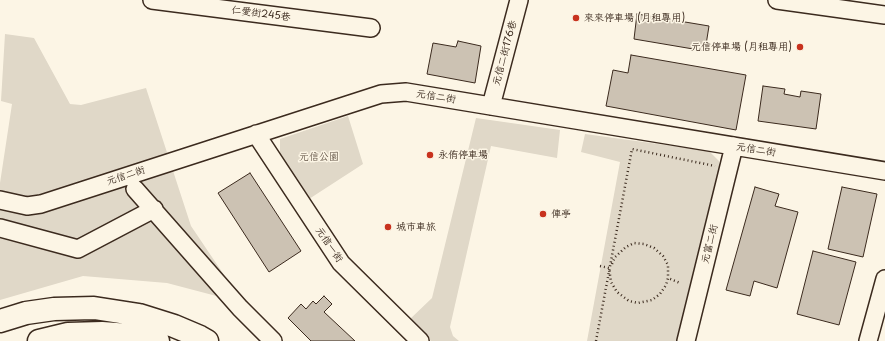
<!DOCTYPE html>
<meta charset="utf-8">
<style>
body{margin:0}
canvas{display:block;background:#fcf5e5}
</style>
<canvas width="885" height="341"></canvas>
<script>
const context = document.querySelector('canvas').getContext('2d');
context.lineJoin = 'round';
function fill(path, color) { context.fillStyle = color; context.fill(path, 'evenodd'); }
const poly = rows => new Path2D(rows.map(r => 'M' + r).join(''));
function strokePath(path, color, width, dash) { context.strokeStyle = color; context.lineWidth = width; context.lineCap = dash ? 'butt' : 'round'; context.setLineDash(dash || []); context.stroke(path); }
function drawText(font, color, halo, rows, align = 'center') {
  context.font = font + ' "Playpen Sans","LXGW WenKai TC",sans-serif'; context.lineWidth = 3; context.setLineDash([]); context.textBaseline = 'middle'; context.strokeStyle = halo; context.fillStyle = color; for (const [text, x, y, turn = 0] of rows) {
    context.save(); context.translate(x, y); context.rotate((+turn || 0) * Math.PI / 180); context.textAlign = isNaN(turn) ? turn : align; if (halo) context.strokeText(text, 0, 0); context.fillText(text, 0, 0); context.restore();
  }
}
fill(poly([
 [5,34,34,38,70,104,81,105,146,88,191,226,243,303,167,283,83,276,0,300,0,183,12,104,1,101],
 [348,116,363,164,309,199,280,154,280,139],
 [476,118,560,130,557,158,491,146,450,327,453,336,459,341,431,341,409,320,432,298],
 [585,134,709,151,719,161,719,167,676,341,587,341,620,162,581,152]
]), '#e0d8c8');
const building = poly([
 [637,14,709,26,705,51,634,39,637,14],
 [458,41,481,46,475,83,427,74,433,43,456,47,458,41],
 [631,55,746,75,736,130,606,106,613,70,628,73,631,55],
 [763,86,785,89,784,94,800,97,801,91,821,94,816,129,758,121,763,86],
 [250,173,301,251,269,272,218,193,250,173],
 [755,187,779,194,775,206,798,212,777,288,754,281,750,296,726,290,755,187],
 [842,187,877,194,863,257,828,249,842,187],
 [813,251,856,262,839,325,797,314,813,251],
 [324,296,332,304,324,312,355,341,311,341,288,318,301,304,306,309,313,301,316,304,324,296]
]);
fill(building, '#ccc2b3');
strokePath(building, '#3b2a1e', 1);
const minor = poly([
 [152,0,371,28],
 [777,0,885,15],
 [491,106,519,0],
 [256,134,341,263,420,341],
 [135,189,240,308,273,341],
 [0,200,27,206,41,204,381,94,406,92,885,171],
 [0,228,78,249,154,209],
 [686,341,734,146],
 [868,341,885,279]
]);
const highway = poly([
 [0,321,26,313,54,309,94,308,139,315,174,326,200,337,207,341],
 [39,341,68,334,102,333,142,336,158,341]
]);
strokePath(minor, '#3b2a1e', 20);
strokePath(highway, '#3b2a1e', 25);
strokePath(poly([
 [612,264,615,257,626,247,634,243,644,244,654,248,663,256,668,265,668,278],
 [600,266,609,268,611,282,617,292,629,301,638,303,652,300,660,294,666,285,668,278,680,283],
 [596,341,632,149,715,166]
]), '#3b2a1e', 2.5, [1, 3]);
strokePath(minor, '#fcf5e5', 17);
strokePath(highway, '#fcf5e5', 22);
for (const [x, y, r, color] of [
 [576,18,4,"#c8321e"],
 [800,47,4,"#c8321e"],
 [430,155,4,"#c8321e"],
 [543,214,4,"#c8321e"],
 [388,227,4,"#c8321e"]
]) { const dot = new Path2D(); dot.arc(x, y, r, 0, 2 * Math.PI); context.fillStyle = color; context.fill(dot); strokePath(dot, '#fcf5e5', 1.5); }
drawText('10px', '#3b2a1e', '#fcf5e5', [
 ["仁愛街245巷",261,14,7],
 ["元信二街176巷",505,53,-75],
 ["元信二街",436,97,9],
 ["元信二街",756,150,9],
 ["元信二街",126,176,-18],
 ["元富二街",710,244,-76],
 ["元信一街",329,245,56]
]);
drawText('10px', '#3b2a1e', '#fcf5e5', [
 ["來來停車場 (月租專用)",584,18],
 ["元信停車場 (月租專用)",792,47,"right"],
 ["永侑停車場",438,155],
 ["俥亭",551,214],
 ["城市車旅",396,227]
], 'left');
drawText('10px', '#645648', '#fcf5e5', [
 ["元信公園",319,157]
]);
</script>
